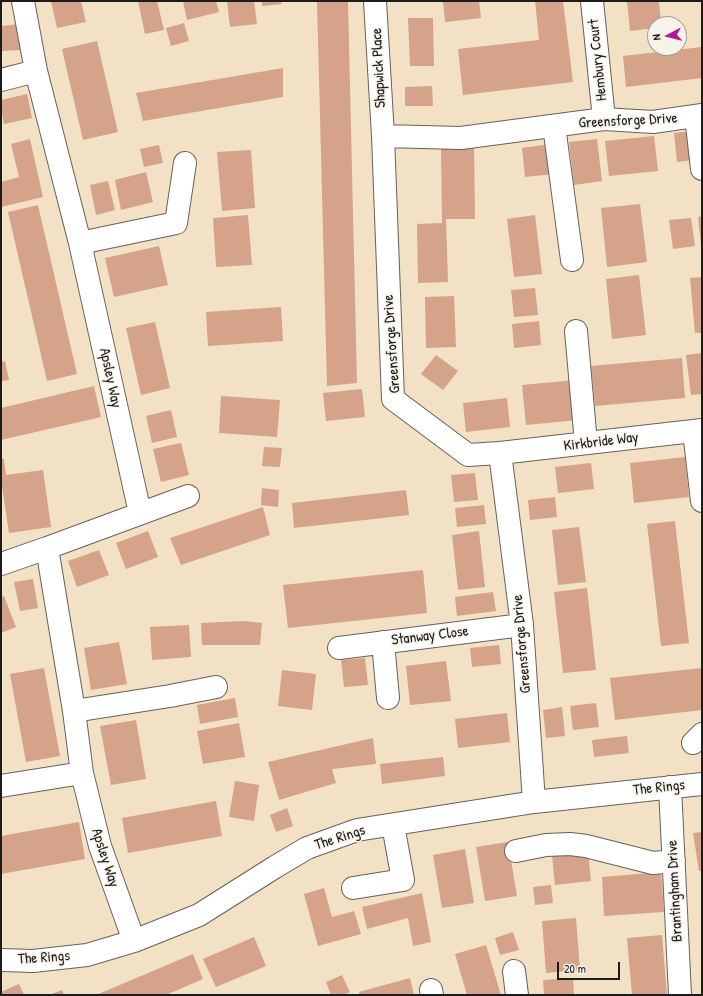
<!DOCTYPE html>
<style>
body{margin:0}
#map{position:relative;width:703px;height:996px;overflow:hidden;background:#f3e1c6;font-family:"Patrick Hand",sans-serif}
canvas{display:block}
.frame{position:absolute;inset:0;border:2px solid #1c1c1c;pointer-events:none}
.north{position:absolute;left:647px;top:16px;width:40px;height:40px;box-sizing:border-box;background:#f7f3e8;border:1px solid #9f9d96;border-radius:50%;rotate:263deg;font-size:11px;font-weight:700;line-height:16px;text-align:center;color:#1c1c1c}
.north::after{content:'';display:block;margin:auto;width:14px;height:18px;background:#b5179e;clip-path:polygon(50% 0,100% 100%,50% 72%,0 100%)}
.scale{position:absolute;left:557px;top:962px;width:63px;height:18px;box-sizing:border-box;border:2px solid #1c1c1c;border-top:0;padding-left:5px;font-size:12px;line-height:14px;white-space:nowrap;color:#1c1c1c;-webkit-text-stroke:3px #f7f3e8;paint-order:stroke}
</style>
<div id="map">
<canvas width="703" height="996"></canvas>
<div class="frame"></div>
<div class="north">N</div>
<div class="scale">20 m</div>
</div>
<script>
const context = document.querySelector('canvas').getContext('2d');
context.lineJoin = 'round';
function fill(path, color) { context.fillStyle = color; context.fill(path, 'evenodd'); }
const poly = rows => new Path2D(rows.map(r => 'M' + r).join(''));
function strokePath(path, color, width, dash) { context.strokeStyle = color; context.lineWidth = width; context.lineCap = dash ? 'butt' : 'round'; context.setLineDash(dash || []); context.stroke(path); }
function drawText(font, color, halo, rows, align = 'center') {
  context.font = font + ' "Patrick Hand",sans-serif'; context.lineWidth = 3; context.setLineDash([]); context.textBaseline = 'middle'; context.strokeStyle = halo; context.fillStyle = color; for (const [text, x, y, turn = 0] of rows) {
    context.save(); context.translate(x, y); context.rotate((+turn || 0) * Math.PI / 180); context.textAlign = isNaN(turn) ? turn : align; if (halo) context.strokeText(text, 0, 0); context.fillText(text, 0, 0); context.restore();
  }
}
fill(poly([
 [51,1,81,1,86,22,57,28],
 [138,1,157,1,164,30,145,34],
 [183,1,216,1,219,12,187,20],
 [227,1,254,1,257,24,230,27],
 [262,1,281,1,282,4,262,6],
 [317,1,348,1,357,383,327,386],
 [443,1,479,1,481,18,445,22],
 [535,1,563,1,573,82,463,95,458,49,539,40],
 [627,1,659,1,661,24,655,24,655,28,630,31],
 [408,18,433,18,434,66,410,66],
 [184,23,189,41,171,46,166,28],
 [20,24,22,50,1,51,1,26],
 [97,41,118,132,83,140,62,49],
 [702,47,702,78,626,87,623,56],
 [283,68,283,97,143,121,136,93],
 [432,86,433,106,405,106,405,87],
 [27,94,32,118,4,124,1,110,1,100],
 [700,130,702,159,677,162,674,133],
 [654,136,658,171,609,176,605,141],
 [30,139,43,197,1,207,1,182,19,177,11,144],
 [597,139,602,181,574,185,569,142],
 [474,143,475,219,446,219,448,282,418,283,417,224,442,223,441,144],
 [550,144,554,174,525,177,522,148],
 [159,145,163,163,144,167,140,149],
 [251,150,255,208,222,211,217,152],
 [146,172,153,202,121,210,115,180],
 [108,181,115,210,96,215,90,185],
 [640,204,647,262,607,267,601,208],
 [38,205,77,374,47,381,8,212],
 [248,215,252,265,216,267,213,218],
 [535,215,542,274,514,277,507,219],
 [702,216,702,245,701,245,698,217],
 [691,218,695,246,673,249,669,220],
 [159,246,168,285,114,297,105,258],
 [639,275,646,335,612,339,606,279],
 [702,277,702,333,695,333,690,278],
 [535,288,538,315,514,317,511,290],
 [454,296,456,347,426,348,425,297],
 [281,307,283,341,208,346,206,312],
 [539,321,541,345,514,348,512,324],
 [155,322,170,388,141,395,126,328],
 [702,353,702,394,691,395,686,355],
 [436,355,458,371,443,390,421,374],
 [682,358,685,398,595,406,591,366],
 [5,361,9,380,1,381,1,362],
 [575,380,579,420,526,425,522,385],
 [94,386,101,417,1,440,1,408],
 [362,389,365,417,326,421,323,393],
 [221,396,280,400,277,437,219,433],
 [507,398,510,427,466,432,463,403],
 [171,410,177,437,152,443,146,416],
 [181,443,189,475,161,482,153,449],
 [264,447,282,448,280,467,262,466],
 [685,457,689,497,634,503,630,463],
 [1,459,4,459,6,475,43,470,51,527,9,533,1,480],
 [591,463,594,489,558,493,555,467],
 [475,473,478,500,454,502,451,475],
 [262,488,279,490,278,507,261,505],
 [406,490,409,515,294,528,292,503],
 [555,497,557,517,530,520,528,500],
 [484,505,486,524,457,527,455,508],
 [263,507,270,535,181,565,170,538],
 [675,521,689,643,661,646,647,524],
 [579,527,586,582,558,585,552,530],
 [148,531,158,557,126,569,116,543],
 [479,531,485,587,458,590,452,535],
 [99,550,109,575,77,587,68,561],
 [423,570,427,613,288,628,283,585],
 [33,579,38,608,20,611,14,582],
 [587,588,596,670,563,673,554,592],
 [493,592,496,611,457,616,455,597],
 [4,596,16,627,1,633,1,597],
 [243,621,262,623,260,645,202,645,201,623],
 [189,625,191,657,152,660,150,627],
 [119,642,127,684,91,690,84,648],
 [499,645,501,664,472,667,470,648],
 [365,658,368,685,344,687,341,660],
 [446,661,451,701,410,705,406,666],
 [44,668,60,756,26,762,10,674],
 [702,668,702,710,615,720,610,678],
 [282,670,316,674,312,710,278,706],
 [235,698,238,717,200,724,197,705],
 [596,703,599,727,573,730,570,706],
 [562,707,565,736,546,738,543,710],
 [507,713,510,742,458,748,455,719],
 [136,720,146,779,111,785,100,726],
 [239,723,245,757,203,764,197,731],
 [627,736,629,753,594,757,592,740],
 [373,738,376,764,332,769,336,783,279,800,268,762],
 [443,757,445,776,382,784,380,764],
 [235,781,259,785,254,821,229,817],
 [216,801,222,836,128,853,122,818],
 [287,808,293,826,276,832,270,815],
 [79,822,85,859,1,874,1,836],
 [702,832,702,871,699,871,693,833],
 [508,842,517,896,485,901,476,847],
 [465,849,474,903,442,908,433,855],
 [588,851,591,881,555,885,552,855],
 [661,872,664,912,604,916,602,877],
 [551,885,553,903,535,905,533,887],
 [324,888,332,917,354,911,361,934,318,946,304,894],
 [422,893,431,942,413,946,408,918,367,929,362,907],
 [576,918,580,970,546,973,542,921],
 [513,932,519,950,500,955,495,938],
 [662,935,667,995,632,995,627,938],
 [254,937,266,966,216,987,203,959],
 [486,945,501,995,467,995,455,954],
 [193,954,203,979,166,995,96,995],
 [342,975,350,992,342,995,331,995,326,982],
 [410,978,414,995,360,995,359,992],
 [573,978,574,995,544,995,543,980],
 [19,984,24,995,1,995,1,992],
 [62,990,64,995,49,995]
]), '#d5a28a');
const minor = poly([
 [23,1,36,71,80,243,140,513],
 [375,1,383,136],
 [592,1,604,119],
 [1,80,36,71],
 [696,116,702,169],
 [554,126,572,260],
 [80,243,176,223,185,163],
 [576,331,586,443],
 [694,431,702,501],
 [500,453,702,430],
 [1,564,47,548],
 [383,642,388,698],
 [339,648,522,625],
 [74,711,170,696,216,687],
 [693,743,702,734],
 [1,786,82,773],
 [670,787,680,995],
 [534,802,522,625,500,453,468,455,393,399,383,136,461,138,604,119,653,122,702,115],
 [516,851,546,845,570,844,586,846,653,863,674,861],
 [353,888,403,880,393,825],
 [134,941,100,846,82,773,74,711,47,548,188,496],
 [1,960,33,961,87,955,134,941,199,915,275,867,307,848,357,830,534,802,702,784],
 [514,971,517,995],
 [431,990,432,995]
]);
strokePath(minor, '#676158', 24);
strokePath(minor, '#fff', 22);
drawText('15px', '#1c1c1c', '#f7f3e8', [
 ["Hembury Court",598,60,-96],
 ["Shapwick Place",379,68,-93],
 ["Greensforge Drive",628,121,-3],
 ["Greensforge Drive",392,344,-94],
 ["Apsley Way",110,378,78],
 ["Kirkbride Way",601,442,-7],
 ["Stanway Close",430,636,-7],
 ["Greensforge Drive",522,644,-95],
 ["The Rings",659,788,-6],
 ["The Rings",340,838,-18],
 ["Apsley Way",105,858,72],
 ["Brantingham Drive",675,891,-93],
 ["The Rings",44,958,-4]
]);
</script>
